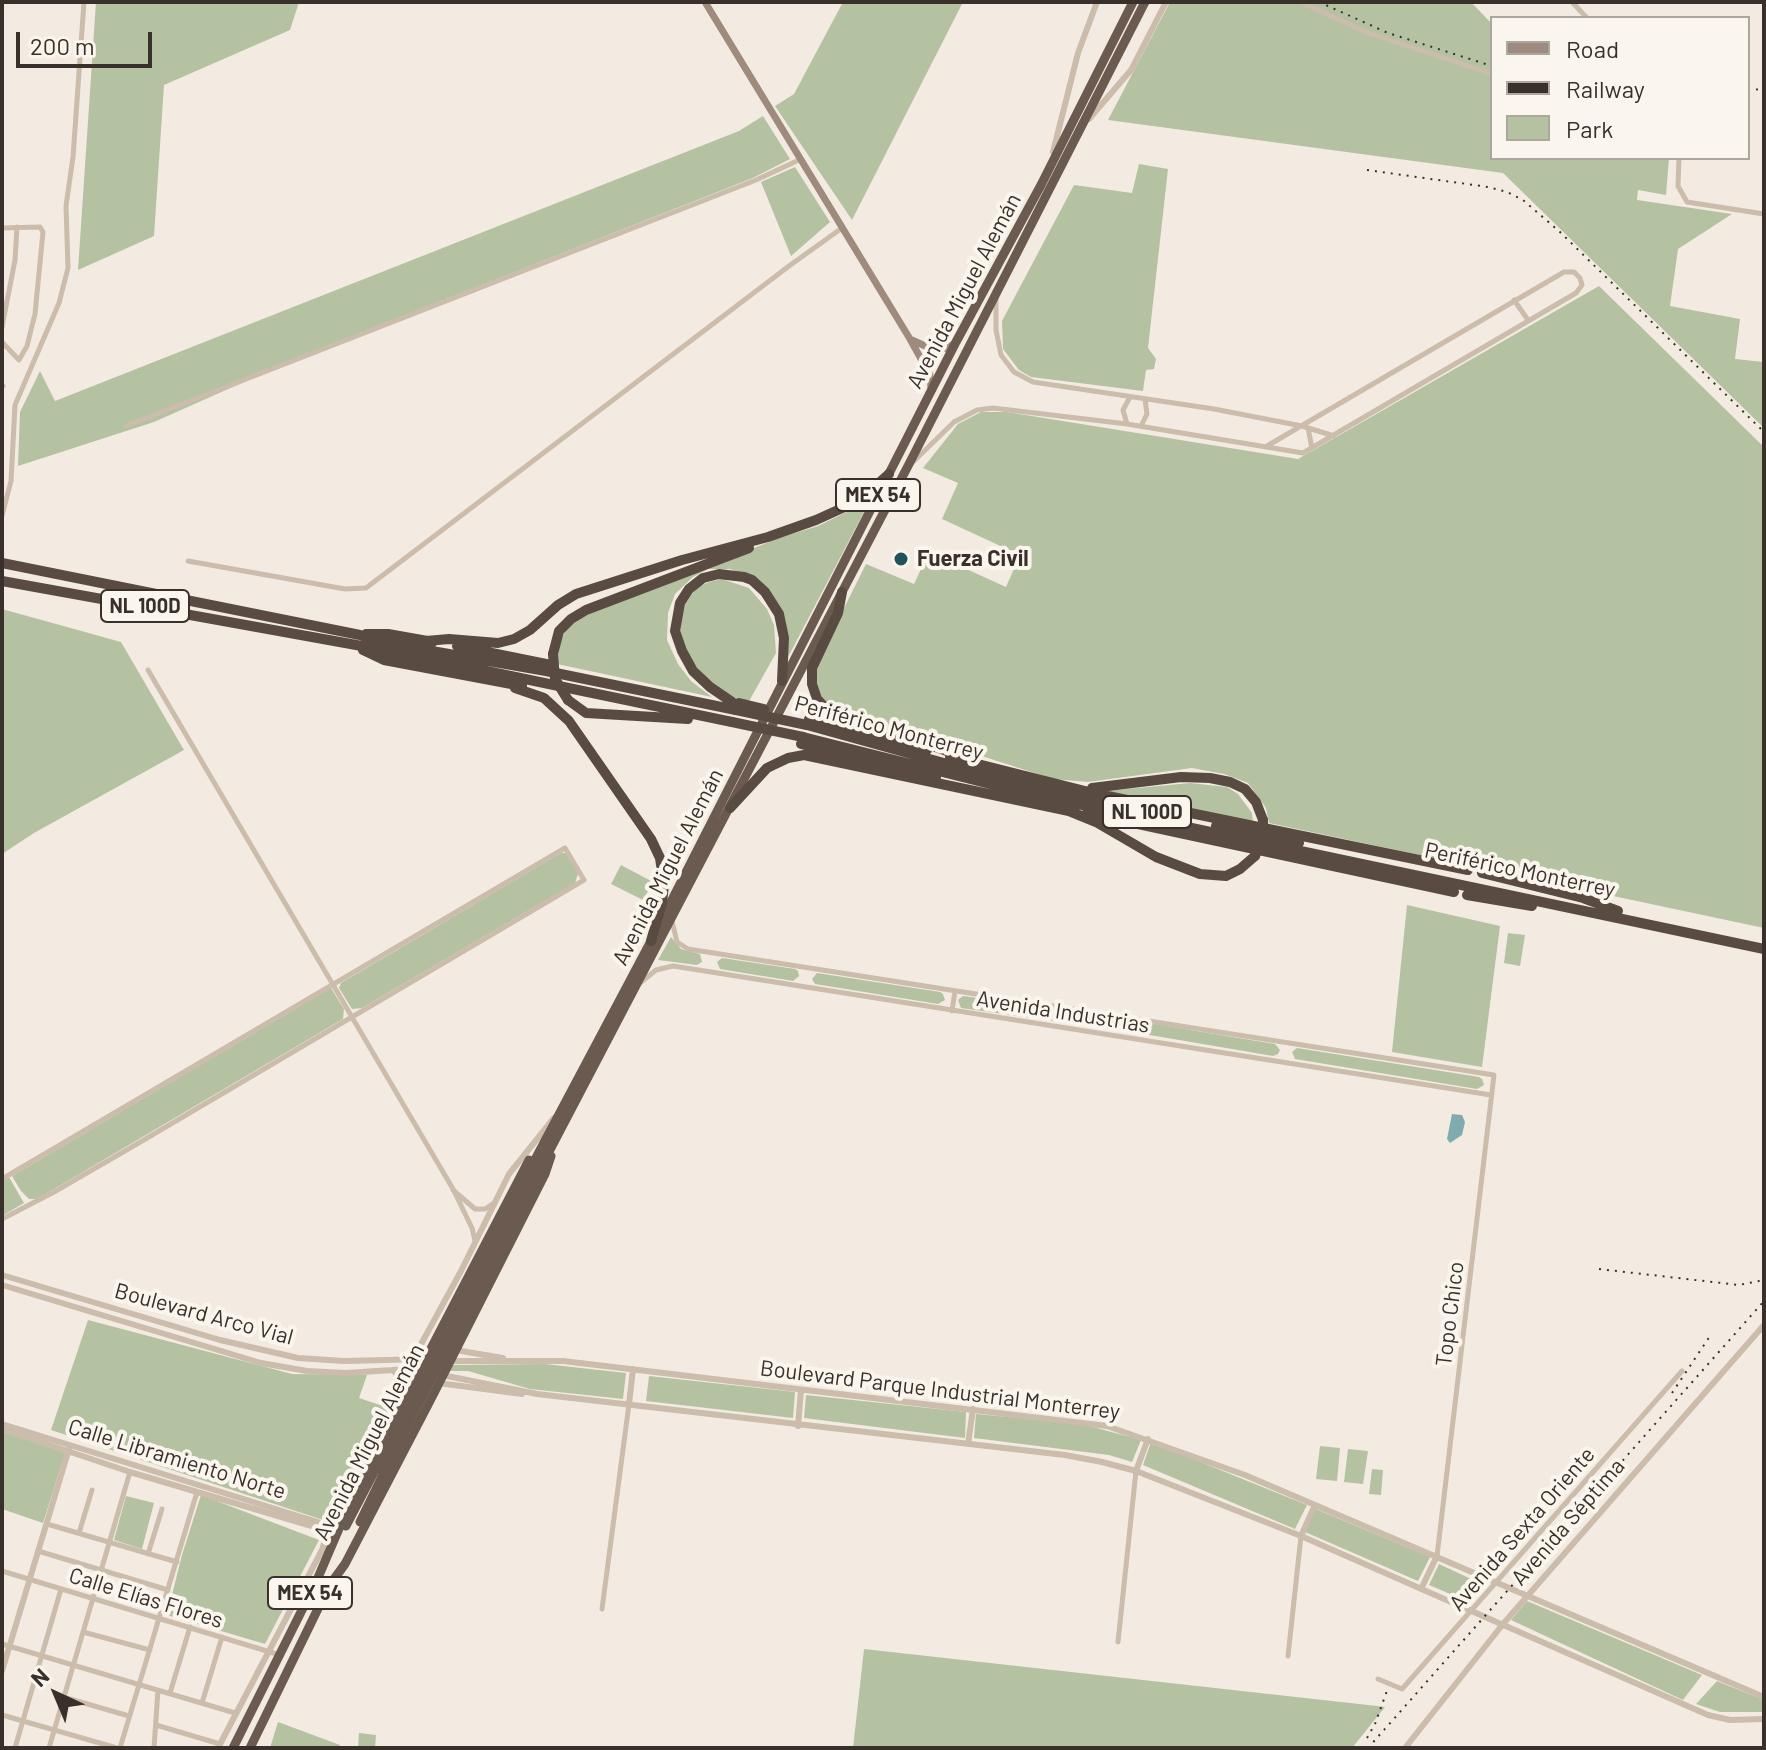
<!DOCTYPE html>
<meta charset="utf-8">
<style>
body{margin:0}
#map{position:relative;width:1766px;height:1750px;overflow:hidden;background:#f3ebe1;font-family:Barlow,sans-serif}
canvas{display:block}
.frame{position:absolute;inset:0;border:4px solid #3a302b;pointer-events:none}
.legend{position:absolute;left:1490px;top:16px;width:260px;height:144px;box-sizing:border-box;background:#faf5ed;border:2px solid #ada69f;margin:0;padding:10px 14px;list-style:none;font-size:24px;color:#3a302b}
.legend li{display:flex;align-items:center;gap:16px;height:40px}
.legend b{width:40px;border:2px solid #ada69f}
.north{position:absolute;left:16px;top:1654px;width:80px;height:80px;-webkit-text-stroke:6px #faf5ed;paint-order:stroke;rotate:316deg;font-size:22px;font-weight:700;line-height:32px;text-align:center;color:#3a302b}
.north::after{content:'';display:block;margin:auto;width:28px;height:36px;background:#3a302b;clip-path:polygon(50% 0,100% 100%,50% 72%,0 100%)}
.scale{position:absolute;left:16px;top:32px;width:136px;height:36px;box-sizing:border-box;border:4px solid #3a302b;border-top:0;padding-left:10px;font-size:24px;line-height:28px;white-space:nowrap;color:#3a302b;-webkit-text-stroke:6px #faf5ed;paint-order:stroke}
</style>
<div id="map">
<canvas width="1766" height="1750"></canvas>
<div class="frame"></div>
<ul class="legend">
<li><b style="height:10px;background:#9f8b7e"></b>Road</li>
<li><b style="height:10px;background:#3a302b"></b>Railway</li>
<li><b style="height:22px;background:#b5c2a1"></b>Park</li>
</ul>
<div class="north">N</div>
<div class="scale">200 m</div>
</div>
<script>
const context = document.querySelector('canvas').getContext('2d');
context.lineJoin = 'round';
function fill(path, color) { context.fillStyle = color; context.fill(path, 'evenodd'); }
const poly = rows => new Path2D(rows.map(r => 'M' + r).join(''));
function strokePath(path, color, width, dash) { context.strokeStyle = color; context.lineWidth = width; context.lineCap = dash ? 'butt' : 'round'; context.setLineDash(dash || []); context.stroke(path); }
function drawText(font, color, halo, rows, align = 'center') {
  context.font = font + ' Barlow,sans-serif'; context.lineWidth = 8; context.setLineDash([]); context.textBaseline = 'middle'; context.strokeStyle = halo; context.fillStyle = color; for (const [text, x, y, turn = 0] of rows) {
    context.save(); context.translate(x, y); context.rotate((+turn || 0) * Math.PI / 180); context.textAlign = isNaN(turn) ? turn : align; if (halo) context.strokeText(text, 0, 0); context.fillText(text, 0, 0); context.restore();
  }
}
fill(poly([
 [96,2,299,2,290,30,164,85,154,236,78,270],
 [843,2,963,2,852,220,775,106,794,94],
 [1170,2,1471,2,1492,24,1492,158,1669,158,1666,195,1638,190,1637,200,1732,214,1678,249,1670,306,1740,319,1735,359,1764,362,1764,428,1503,173,1108,120],
 [763,116,790,159,753,178,309,353,154,422,18,466,20,412,40,371,55,401,739,131],
 [1139,164,1168,169,1148,348,1156,359,1154,369,1146,370,1143,391,1031,377,1019,370,1003,349,1002,321,1074,185,1132,193],
 [795,167,830,222,791,256,761,182],
 [1599,286,1764,447,1764,928,1269,823,1266,808,1248,783,1224,774,1192,768,1088,782,1053,779,839,710,824,701,816,687,815,666,866,564,914,584,929,552,1006,587,1020,555,942,519,958,483,923,468,958,424,981,412,1007,412,1298,459],
 [874,493,786,661,786,635,755,577,730,569,708,569,693,577,675,594,668,613,667,640,678,664,691,681,712,697,557,664,560,640,568,627,582,617,779,538,818,526,859,506],
 [722,579,749,588,767,609,774,625,776,653,748,703,736,699,706,679,684,651,677,624,679,614,696,588,709,582],
 [2,609,121,642,184,750,34,833,2,854],
 [1190,783,1227,787,1238,794,1252,813,1253,823,1096,792],
 [561,853,566,853,578,874,575,883,362,1008,352,1009,339,988,341,983],
 [621,865,653,882,643,900,611,884],
 [1407,905,1500,926,1482,1067,1392,1052],
 [1508,933,1525,935,1520,966,1504,963],
 [671,937,681,949,700,954,702,962,697,965,658,960],
 [722,958,795,969,798,971,799,976,793,981,720,969,717,962],
 [817,973,940,992,943,994,945,1000,938,1004,815,984,812,979],
 [331,988,344,1009,343,1019,37,1199,29,1199,21,1191,12,1176],
 [963,996,1070,1010,1075,1017,1068,1023,961,1008,958,1000],
 [1094,1014,1275,1044,1280,1050,1278,1054,1273,1056,1091,1025,1089,1018],
 [1297,1048,1479,1077,1482,1079,1484,1085,1477,1089,1295,1059,1292,1052],
 [9,1177,24,1203,2,1216,2,1181],
 [88,1320,292,1374,367,1375,359,1398,395,1410,341,1513,335,1519,326,1521,51,1430],
 [545,1364,626,1373,623,1399,530,1389,468,1371,448,1371,450,1365],
 [649,1376,795,1392,793,1418,646,1401],
 [806,1395,966,1412,965,1438,804,1418],
 [976,1414,1082,1424,1141,1440,1132,1462,1109,1455,974,1438],
 [2,1431,66,1450,43,1523,2,1509],
 [1151,1442,1307,1505,1295,1529,1143,1465],
 [1320,1446,1340,1448,1337,1481,1316,1479],
 [1348,1449,1368,1451,1363,1484,1344,1482],
 [1372,1469,1383,1470,1381,1495,1369,1494],
 [201,1495,319,1540,265,1644,167,1615,182,1555],
 [126,1496,154,1503,142,1549,114,1540],
 [1316,1509,1430,1557,1418,1581,1305,1532],
 [1439,1564,1484,1585,1469,1602,1429,1585],
 [1527,1601,1702,1675,1683,1700,1511,1620],
 [864,1649,1377,1706,1385,1707,1352,1748,853,1748],
 [1717,1681,1764,1700,1764,1712,1720,1712,1696,1704],
 [278,1722,340,1745,339,1748,270,1748],
 [359,1733,376,1735,375,1748,358,1748]
]), '#b5c2a1');
fill(poly([
 [1452,1114,1462,1115,1465,1122,1462,1135,1450,1143,1447,1139]
]), '#80acaf');
strokePath(poly([
 [1301,2,1366,32,1492,74],
 [1572,2,1587,18],
 [1679,158,1678,186,1687,202,1764,214],
 [2,228,40,227,43,232,35,314,27,346,19,360,2,342],
 [996,299,996,330,1001,355,1014,372,1033,382,1214,409,1302,426,1334,436],
 [1514,300,1528,320],
 [2,327,15,260,17,227],
 [2,385,3,386],
 [1127,424,1123,410,1130,397],
 [126,426,756,180,801,159],
 [1141,426,1147,414,1145,399],
 [1308,428,1312,448],
 [913,462,954,422,977,410,993,408,1127,424,1303,453,1576,293,1582,285,1580,278,1574,272,1564,272,1267,446],
 [2,516,11,481,15,405,59,303,68,268,66,206,73,157,84,2],
 [188,561,345,589,366,588,789,266,842,228],
 [148,670,453,1189,472,1228,475,1241],
 [672,921,677,942,688,949,1494,1075,1437,1556],
 [640,983,656,970,673,966,1491,1095],
 [952,1011,955,991],
 [2,1179,565,848,584,880,142,1141,54,1192,2,1219],
 [453,1190,475,1209,485,1209,494,1203],
 [47,1524,177,1562],
 [79,1533,92,1490],
 [38,1551,168,1590],
 [148,1554,162,1509],
 [2,1571,280,1655],
 [602,1609,629,1404],
 [83,1632,150,1650],
 [1118,1642,1136,1471],
 [2,1644,235,1713],
 [1288,1656,1301,1536],
 [1378,1679,1402,1689,1682,1371],
 [170,1693,190,1627],
 [63,1697,129,1716],
 [202,1703,222,1637],
 [2,1715,117,1748],
 [156,1725,220,1744],
 [15,1748,61,1589],
 [49,1748,130,1472],
 [120,1748,197,1492],
 [154,1748,158,1690]
]), '#cbbcac', 5);
strokePath(poly([
 [1089,119,1131,70,1166,2],
 [1053,152,1078,53,1097,2],
 [2,1275,220,1340,298,1358,344,1361,427,1359],
 [2,1285,261,1363,307,1371,346,1373,408,1369,423,1371],
 [456,1346,461,1351,503,1358],
 [413,1359,461,1271,509,1174,554,1118],
 [450,1361,563,1361,1107,1426,1245,1475,1764,1697],
 [393,1370,409,1389],
 [442,1375,537,1394,1065,1455,1102,1462,1136,1471,1301,1536,1708,1715,1730,1720,1764,1719],
 [438,1383,522,1394],
 [629,1404,633,1369],
 [2,1424,324,1524,332,1523,341,1519],
 [798,1426,801,1390],
 [2,1429,130,1472,315,1527,323,1533,325,1540,322,1550,218,1748],
 [968,1444,973,1409],
 [1136,1471,1148,1439],
 [1301,1536,1315,1505],
 [1421,1589,1437,1556],
 [2,1671,69,1449],
 [1405,1748,1503,1624,1764,1325]
]), '#cbbcac', 6);
strokePath(poly([
 [705,2,910,339,930,375,931,389],
 [912,340,934,350,947,348,955,343]
]), '#9f8b7e', 7);
strokePath(poly([
 [522,1184,651,941,956,342,1041,185,1133,2],
 [530,1188,908,466,1145,2],
 [360,1522,398,1444],
 [346,1526,391,1440],
 [317,1580,347,1510,529,1160],
 [329,1586,345,1564,432,1397,545,1174,551,1156],
 [233,1748,318,1578],
 [250,1748,331,1582]
]), '#6a5a50', 9);
strokePath(poly([
 [2,563,360,635,386,643,546,671,736,710],
 [2,581,395,652,732,722],
 [842,592,838,613,812,668,812,684,817,699,828,711,842,718,908,737,958,755],
 [366,634,388,634,433,642],
 [426,641,449,639,498,643,514,639,530,630,558,605,576,594,682,560,768,537,816,520,860,500,889,474],
 [457,646,551,665],
 [363,650,384,660,522,686],
 [553,654,559,631,571,619,586,610,749,548],
 [515,688,544,698,569,721,651,839,660,858,664,885,662,903,651,941],
 [568,700,586,713,688,719],
 [732,702,710,687,693,671,682,651,675,631,680,603,689,589,703,578,719,574,744,577,752,580,765,592,779,614,784,638,782,681],
 [809,719,927,750],
 [807,725,1023,785,1107,803],
 [803,737,1026,793,1764,949],
 [801,744,936,777],
 [950,757,1093,793,1468,870],
 [1092,788,1181,777,1210,778,1230,782,1245,789,1256,802,1263,820],
 [730,808,767,768,788,758,804,755,1069,811,1096,822,1156,857,1200,874,1226,876,1240,869,1255,856],
 [1087,813,1454,892],
 [1216,826,1299,843],
 [1482,873,1583,898,1618,911],
 [1467,895,1532,906]
]), '#5a4b42', 10);
strokePath(poly([
 [1319,2,1388,33,1492,66],
 [1748,90,1764,89],
 [1367,170,1488,187,1507,192,1523,200,1560,232,1764,432],
 [1599,1269,1739,1285,1764,1280],
 [1672,1393,1710,1336],
 [1367,1738,1375,1724,1388,1688],
 [1368,1748,1764,1301]
]), '#3a302b', 2, [2, 6]);
strokePath(poly([
 [391,1440,522,1184],
 [398,1444,530,1188]
]), '#6a5a50', 9);
strokePath(poly([
 [553,654,555,679,568,700],
 [739,703,764,709],
 [736,710,807,725],
 [732,722,803,737],
 [1255,856,1263,838,1263,820]
]), '#5a4b42', 10);
for (const [x, y, r, color] of [
 [901,559,8,"#21545a"]
]) { const dot = new Path2D(); dot.arc(x, y, r, 0, 2 * Math.PI); context.fillStyle = color; context.fill(dot); strokePath(dot, '#faf5ed', 3); }
for (const [x, y, w] of [
 [878,495,84],
 [145,606,88],
 [1147,812,88],
 [310,1593,84]
]) { const box = new Path2D(); box.roundRect(x - w / 2, y - 16, w, 32, 6); context.fillStyle = '#faf5ed'; context.fill(box); strokePath(box, '#3a302b', 2); }
drawText('bold 20px', '#3a302b', null, [
 ["MEX 54",878,495],
 ["NL 100D",145,606],
 ["NL 100D",1147,812],
 ["MEX 54",310,1593]
]);
drawText('22px', '#3a302b', '#faf5ed', [
 ["Avenida Miguel Alemán",964,291,-62],
 ["Periférico Monterrey",889,728,15],
 ["Avenida Miguel Alemán",668,867,-63],
 ["Periférico Monterrey",1520,870,12],
 ["Avenida Industrias",1063,1012,9],
 ["Boulevard Arco Vial",204,1314,15],
 ["Topo Chico",1450,1314,-83],
 ["Boulevard Parque Industrial Monterrey",940,1390,7],
 ["Avenida Miguel Alemán",369,1442,-63],
 ["Calle Libramiento Norte",177,1459,17],
 ["Avenida Séptima",1568,1522,-49],
 ["Avenida Sexta Oriente",1522,1529,-49],
 ["Calle Elías Flores",146,1598,17]
]);
drawText('bold 22px', '#3a302b', '#faf5ed', [
 ["Fuerza Civil",917,559]
], 'left');
</script>
